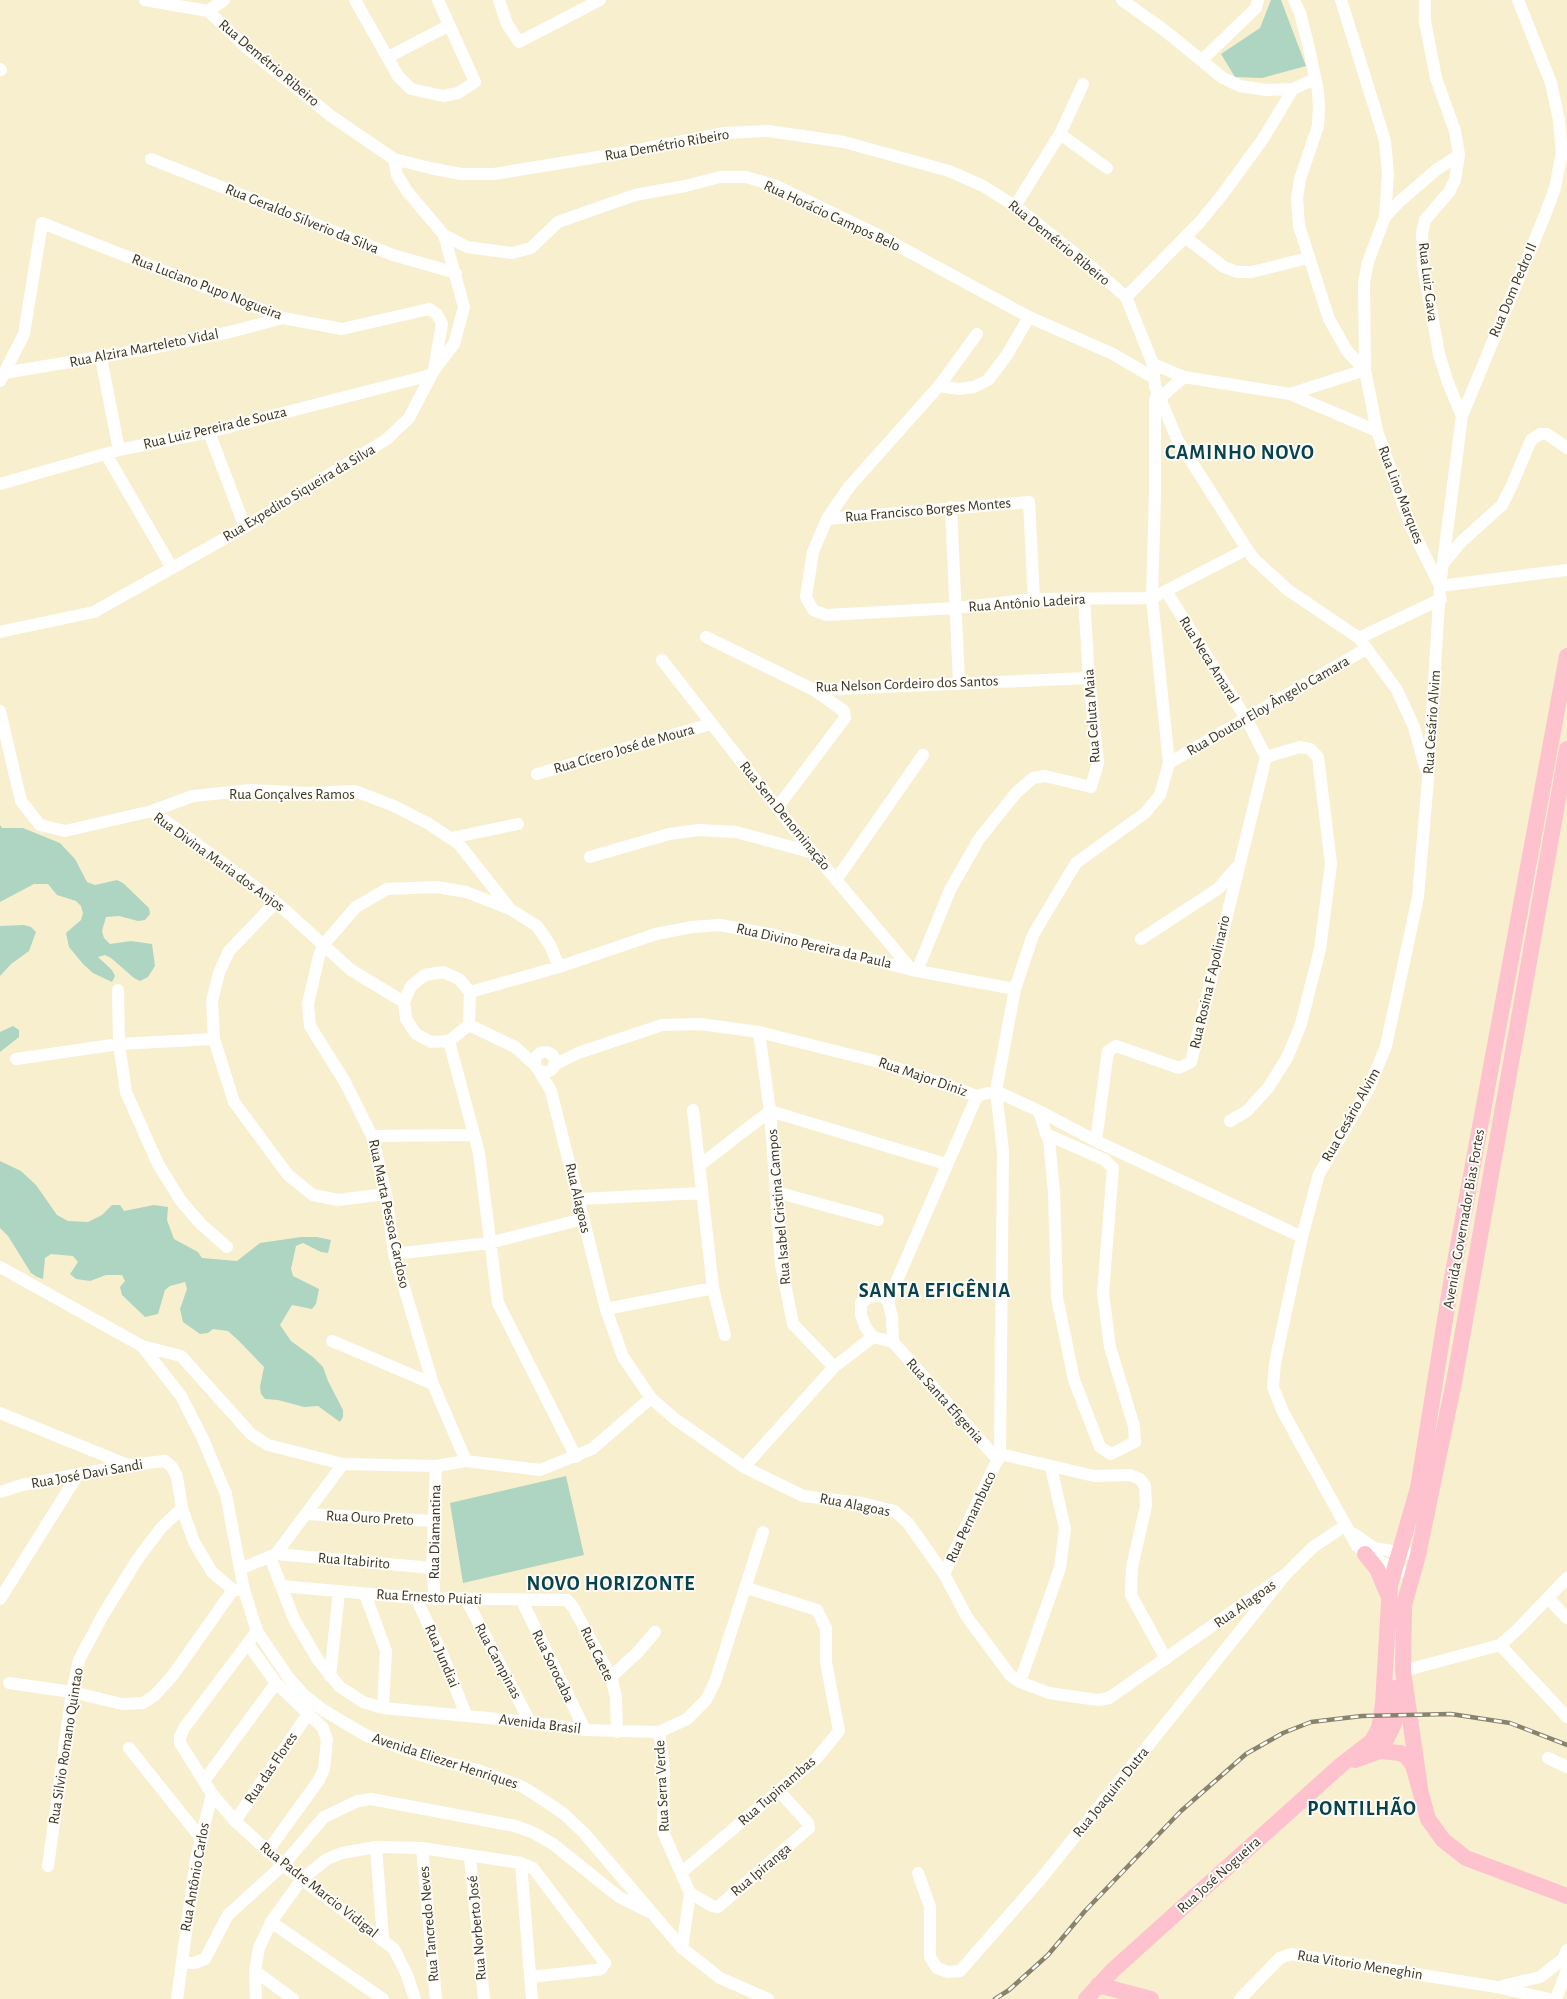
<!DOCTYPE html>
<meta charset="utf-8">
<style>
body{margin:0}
canvas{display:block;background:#f8efce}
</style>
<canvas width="1567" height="1999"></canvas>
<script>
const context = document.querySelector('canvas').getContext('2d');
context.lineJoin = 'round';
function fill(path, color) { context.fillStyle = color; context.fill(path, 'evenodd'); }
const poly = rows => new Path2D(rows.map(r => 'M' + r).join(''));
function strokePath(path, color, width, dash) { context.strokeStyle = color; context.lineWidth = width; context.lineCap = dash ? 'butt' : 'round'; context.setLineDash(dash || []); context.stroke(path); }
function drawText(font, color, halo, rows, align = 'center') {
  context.font = font + ' "Alegreya Sans",sans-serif'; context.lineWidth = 4; context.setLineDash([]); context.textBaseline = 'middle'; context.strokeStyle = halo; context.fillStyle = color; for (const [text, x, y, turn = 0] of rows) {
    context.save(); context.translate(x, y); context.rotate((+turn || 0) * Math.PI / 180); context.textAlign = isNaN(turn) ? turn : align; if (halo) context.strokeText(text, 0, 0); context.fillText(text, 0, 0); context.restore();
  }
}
fill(poly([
 [1271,0,1281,0,1306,66,1262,78,1235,77,1221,54,1260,28],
 [0,825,2,828,23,828,60,843,75,859,87,882,95,885,117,880,123,883,149,908,150,914,145,920,138,921,119,916,106,917,102,931,104,938,110,944,131,941,152,944,155,966,148,977,140,981,134,978,111,958,105,955,98,957,112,970,115,976,112,982,93,973,83,964,69,947,66,933,81,920,83,913,81,906,76,901,57,895,48,884,34,884,0,902],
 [24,925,31,927,36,932,29,951,11,964,0,976,0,926],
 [13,1026,19,1030,19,1037,0,1052,0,1032],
 [0,1161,21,1171,36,1185,57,1215,68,1221,88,1222,102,1215,112,1205,120,1205,124,1211,154,1205,168,1207,167,1220,174,1239,198,1252,202,1258,237,1261,260,1243,301,1237,317,1237,331,1240,328,1253,321,1252,303,1243,296,1246,291,1269,293,1276,319,1289,316,1304,312,1309,292,1305,280,1325,291,1341,313,1357,323,1367,328,1381,343,1410,343,1417,340,1422,318,1406,304,1407,278,1400,265,1399,261,1394,260,1387,264,1367,239,1341,228,1331,213,1329,208,1333,200,1334,183,1322,180,1309,187,1289,185,1282,170,1286,165,1290,158,1314,145,1317,122,1295,120,1287,125,1281,122,1275,106,1275,90,1281,76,1279,70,1274,78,1262,73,1256,51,1254,45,1258,43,1279,37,1277,31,1273,8,1236,0,1228],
 [566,1476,584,1555,463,1583,450,1503]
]), '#aed5c1');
strokePath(poly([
 [145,0,208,11,247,48,331,116,394,159,430,168,461,174,494,174,628,152,724,133,768,131,844,142,949,171,983,186,1015,206,1093,268,1126,297,1153,364,1155,386,1177,439,1247,549,1254,559,1288,590,1359,638,1397,690,1414,727,1426,770],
 [355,0,398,76,411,89,443,96,458,93,475,82,438,0],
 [499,0,507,24,519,42,600,0],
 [1122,0,1164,30,1223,78,1240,86,1266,90,1293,89,1315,79],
 [1294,0,1300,13,1308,44,1318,91,1319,107,1318,126,1300,179,1297,198,1299,226,1329,319,1347,351,1365,370],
 [1341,0,1385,141,1388,174,1385,217],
 [1425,0,1425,21,1436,78,1455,131,1459,155,1455,180,1449,192,1425,220,1422,233,1423,265,1439,354,1448,383,1462,416],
 [208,11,224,0],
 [388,57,448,26],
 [1202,60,1256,8,1258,0],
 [0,69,1,70],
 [1060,134,1107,168],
 [151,159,393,255,456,273],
 [394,159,397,175,407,191,444,235,467,247,512,253,531,248,558,222,635,195,685,186,720,177,746,177,774,185,880,236,1029,317,1113,354,1154,378],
 [1015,206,1060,134,1083,84],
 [1185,237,1224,267,1237,272,1252,272,1308,258],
 [1126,297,1199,223,1222,195,1263,139,1293,89],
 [1029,317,1007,355,988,380,974,387,959,389,939,386,849,487,827,519,813,552,806,597,813,610,826,615,956,608,1034,599,1152,598,1247,549],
 [101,358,119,450],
 [1153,364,1184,377,1290,394,1365,370],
 [4,373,147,349,230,332,283,318],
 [0,381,24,334,42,223,283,318,342,329,429,309,437,314,442,324,434,370],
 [939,386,977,334],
 [1290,394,1377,431],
 [1160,398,1184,377],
 [209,432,245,527],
 [106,454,172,568],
 [0,484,119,450,209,432,431,375],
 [951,507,959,683],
 [827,519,1029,502,1034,599],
 [1443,564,1462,541,1502,505,1512,485,1531,440,1540,434,1547,434,1567,448],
 [1440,586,1411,527,1377,431,1365,370,1364,283,1368,262,1385,217,1399,202,1436,170,1459,155],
 [1440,586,1567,570],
 [1166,591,1247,720,1266,757],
 [0,632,94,612,245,527,387,439,409,418,434,370,454,344,464,307,444,235],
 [706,637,814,690,1089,678],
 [1359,638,1441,599],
 [662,660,800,837,912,970],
 [0,711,21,801,40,825,65,831,152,811,193,796,251,790,309,793,355,791,394,806,429,824,459,844,510,909],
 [1169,763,1366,649],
 [537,774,711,724],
 [777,808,845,718,844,711,814,690],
 [152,811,276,902,351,970,404,1002],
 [451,838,518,824],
 [590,857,669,834,699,830,736,832,814,853],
 [836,880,923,755],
 [276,902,229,951,219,973,212,1001,214,1039,234,1102,288,1175,313,1195,338,1200,386,1194],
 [1141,939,1219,888,1236,868],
 [917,971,950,890,979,839,1016,793,1033,778,1045,776,1091,787,1098,763,1089,678,1084,598],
 [443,972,459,979,470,992,469,1025,449,1041,431,1042,416,1034,406,1019,404,1002,411,986,425,975,443,972],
 [470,992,559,967,656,934,692,927,720,925,774,935,912,970,1015,989],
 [469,1025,515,1047,536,1066],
 [759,1032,770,1111,781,1264,793,1324,834,1367],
 [214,1039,119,1044,126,1092,158,1164,181,1201,201,1224,227,1247],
 [449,1041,479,1153,498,1303,576,1457],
 '535 1062a10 10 0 1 1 20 0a10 10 0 1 1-20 0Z',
 [16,1059,119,1044,118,990],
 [554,1065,578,1053,662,1025,700,1024,759,1032,879,1062,977,1096,996,1091,1043,1113,1096,1141,1302,1237],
 [538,1069,551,1091,606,1309,623,1357,651,1398,675,1419,744,1467,803,1496,862,1503,894,1511,908,1523,944,1574,967,1617,1010,1675,1020,1682,1049,1693,1098,1700,1109,1698,1286,1574],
 [693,1110,713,1288,725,1335],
 [1039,1111,1046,1134,1049,1140,1054,1192,1057,1297,1074,1380,1100,1447,1111,1454,1135,1442,1134,1426,1110,1347,1103,1293,1113,1168,1105,1160,1046,1134],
 [1230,1121,1247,1111,1268,1088,1287,1058,1301,1024,1320,949,1331,864,1318,757,1310,749,1300,747,1266,757],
 [372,1136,474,1135],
 [1096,1141,1108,1051,1116,1046,1179,1068,1191,1062,1266,757],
 [700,1165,770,1111,946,1164],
 [776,1192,878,1220],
 [580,1199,702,1193],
 [394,1254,489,1243,583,1219],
 [0,1267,142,1346,181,1396,203,1439,226,1494,244,1590,257,1631,288,1677,304,1695,323,1710,367,1736,436,1760,478,1770,523,1787,542,1799,564,1814,584,1833,682,1948,720,1978,768,1999],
 [882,1296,888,1301,892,1317,893,1342,873,1337,866,1328,861,1315,861,1303,869,1297,882,1296],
 [888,1301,977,1096],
 [606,1309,713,1288],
 [332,1341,433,1384],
 [893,1342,998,1460],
 [142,1346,181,1356,251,1434,268,1445,343,1464,436,1466,466,1461,540,1470,592,1449,651,1398],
 [0,1413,128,1465],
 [1000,1454,1094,1476,1130,1475,1140,1479,1145,1486,1146,1506,1132,1567,1131,1595,1166,1659],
 [466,1461,433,1384,394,1254,386,1194,372,1136,345,1082,310,1026,308,1004,319,956,324,944,356,907,387,889,437,887,466,892,510,909,537,926,550,945,559,967],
 [744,1467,834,1367,873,1337],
 [0,1492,22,1485,128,1465,165,1461,172,1467,177,1477,182,1508,194,1542,212,1572,233,1590],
 [307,1514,433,1521],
 [1354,1534,1374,1548,1418,1555],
 [276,1554,432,1568],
 [270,1557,294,1619,318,1660,340,1687,363,1702,383,1708,530,1722,585,1730,659,1732,687,1719,706,1700,715,1682,763,1532],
 [240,1569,276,1554,343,1464],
 [944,1574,1000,1454,1003,1151,996,1091,1015,989,1033,935,1076,863,1145,813,1160,795,1169,763,1152,598,1155,495,1155,401,1158,392],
 [1412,1575,1376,1560,1357,1546,1283,1412,1273,1387,1275,1363,1302,1237,1319,1174,1369,1088,1386,1046,1418,897,1428,779,1440,586,1462,416,1545,215,1555,188,1562,153,1559,120,1551,83,1518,0],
 [281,1586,416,1598,567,1600,573,1607,611,1677,616,1697,617,1732],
 [365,1594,386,1651,383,1708],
 [416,1598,443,1656,466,1715],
 [1548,1598,1567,1618],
 [0,1599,77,1476],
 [435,1599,432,1568,436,1466],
 [466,1599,530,1722],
 [522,1601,585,1730],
 [257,1631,184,1728,180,1737,180,1743,212,1794,235,1821,283,1865,394,1949,407,1975,415,1999],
 [248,1644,276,1683,323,1728,327,1740,324,1769,319,1780,267,1852],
 [1500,1645,1567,1717],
 [1403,1671,1500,1645,1517,1630,1567,1578],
 [330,1676,339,1592],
 [611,1677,638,1652,655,1632],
 [1020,1682,1060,1568,1065,1529,1051,1467],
 [9,1683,72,1692,122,1704,143,1703,155,1695,173,1675,233,1590,242,1590],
 [659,1732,664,1769,663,1832,690,1893,712,1906,718,1907,809,1828,808,1823,779,1791],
 [129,1748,200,1837],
 [1548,1758,1567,1767],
 [204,1781,276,1683],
 [235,1821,308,1714],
 [376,1847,383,1939],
 [422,1848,436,1999],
 [470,1857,484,1999],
 [521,1863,532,1999],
 [48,1866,72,1692,79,1660,103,1615,137,1560,161,1528,182,1508],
 [682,1872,816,1759,839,1731,826,1662,826,1628,817,1610,747,1588],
 [918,1873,930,1907,930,1957,937,1968,948,1972,960,1971,1040,1880,1286,1574,1313,1547,1346,1525],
 [271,1922,383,1999],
 [682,1948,690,1893],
 [182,1962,194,1963,205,1959,228,1915,283,1865,324,1817,358,1801,371,1799,515,1826,532,1832,553,1844,619,1897,649,1912],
 [255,1971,293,1999],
 [1502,1986,1540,1977,1563,1959,1567,1950],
 [177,1999,196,1859,212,1794],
 [256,1999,255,1971,259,1948,271,1922,302,1879,327,1859,342,1853,376,1847,422,1848,521,1863,533,1868,605,1963,601,1969,595,1970,530,1977],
 [1240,1999,1280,1958,1291,1954,1497,1987,1549,1999],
 [1556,1999,1567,1970]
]), '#fff', 12);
strokePath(poly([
 [1365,1554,1377,1569,1388,1595],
 [1380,1751,1394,1724,1395,1688],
 [1355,1760,1380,1751,1400,1753,1406,1756,1413,1765,1428,1819,1443,1840,1466,1858,1567,1896],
 [1420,1788,1403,1671,1404,1605,1418,1555,1454,1382,1567,749],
 [1098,1985,1151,1999],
 [1086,1999,1113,1970,1341,1765,1372,1741,1379,1728,1383,1704,1390,1585,1418,1488,1450,1289,1567,656]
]), '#fec2ce', 16);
const rail = poly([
 [995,1999,1009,1990,1048,1955,1085,1911,1181,1811,1246,1754,1283,1733,1311,1722,1362,1716,1451,1714,1510,1723,1567,1745]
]);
strokePath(rail, '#88836e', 4.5);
strokePath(rail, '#fefcf6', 2.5, [8]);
drawText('15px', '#393629', '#fefcf6', [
 ["Rua Demétrio Ribeiro",269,63,40],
 ["Rua Demétrio Ribeiro",667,145,-10],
 ["Rua Horácio Campos Belo",832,216,25],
 ["Rua Geraldo Silverio da Silva",302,219,22],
 ["Rua Demétrio Ribeiro",1059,243,39],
 ["Rua Luiz Gava",1428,282,83],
 ["Rua Luciano Pupo Nogueira",207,287,21],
 ["Rua Dom Pedro II",1513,290,-67],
 ["Rua Alzira Marteleto Vidal",144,348,-11],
 ["Rua Luiz Pereira de Souza",215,428,-13],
 ["Rua Expedito Siqueira da Silva",299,493,-31],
 ["Rua Lino Marques",1401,495,69],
 ["Rua Francisco Borges Montes",928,510,-5],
 ["Rua Antônio Ladeira",1027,603,-4],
 ["Rua Neca Amaral",1209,660,58],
 ["Rua Nelson Cordeiro dos Santos",907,684,-2],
 ["Rua Doutor Eloy Ângelo Camara",1268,706,-30],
 ["Rua Celuta Maia",1092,716,-94],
 ["Rua Cesário Alvim",1432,722,-86],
 ["Rua Cícero José de Moura",624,749,-16],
 ["Rua Gonçalves Ramos",292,794],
 ["Rua Sem Denominação",785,816,51],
 ["Rua Divina Maria dos Anjos",219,862,36],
 ["Rua Divino Pereira da Paula",814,946,13],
 ["Rua Rosina F Apolinario",1210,982,-77],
 ["Rua Major Diniz",923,1077,19],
 ["Rua Cesário Alvim",1351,1115,-61],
 ["Rua Alagoas",578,1198,77],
 ["Rua Isabel Cristina Campos",779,1207,-95],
 ["Rua Marta Pessoa Cardoso",389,1214,78],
 ["Avenida Governador Bias Fortes",1464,1219,-80],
 ["Rua Santa Efigenia",945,1401,48],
 ["Rua José Davi Sandi",87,1474,-10],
 ["Rua Alagoas",855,1505,11],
 ["Rua Pernambuco",971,1517,-65],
 ["Rua Ouro Preto",370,1518,3],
 ["Rua Diamantina",435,1532,-89],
 ["Rua Itabirito",354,1561,5],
 ["Rua Ernesto Puiati",429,1597,3],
 ["Rua Alagoas",1245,1604,-35],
 ["Rua Caete",597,1654,64],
 ["Rua Jundiai",442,1656,67],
 ["Rua Campinas",498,1661,62],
 ["Rua Sorocaba",553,1666,64],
 ["Avenida Brasil",540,1724,7],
 ["Rua Silvio Romano Quintao",66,1746,-81],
 ["Avenida Eliezer Henriques",445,1761,18],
 ["Rua das Flores",271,1768,-56],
 ["Rua Serra Verde",662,1786,-93],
 ["Rua Tupinambas",777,1791,-41],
 ["Rua Joaquim Dutra",1111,1792,-51],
 ["Rua Ipiranga",761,1870,-40],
 ["Rua José Nogueira",1219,1875,-42],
 ["Rua Antônio Carlos",195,1877,-80],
 ["Rua Padre Marcio Vidigal",319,1890,38],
 ["Rua Tancredo Neves",429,1924,-95],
 ["Rua Norberto José",477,1928,-95],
 ["Rua Vitorio Meneghin",1360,1965,9]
]);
context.letterSpacing = '1px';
drawText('bold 20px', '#06434f', '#fefcf6', [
 ["CAMINHO NOVO",1240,453],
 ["SANTA EFIGÊNIA",935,1291],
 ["NOVO HORIZONTE",611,1584],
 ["PONTILHÃO",1362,1809]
]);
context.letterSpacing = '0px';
</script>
